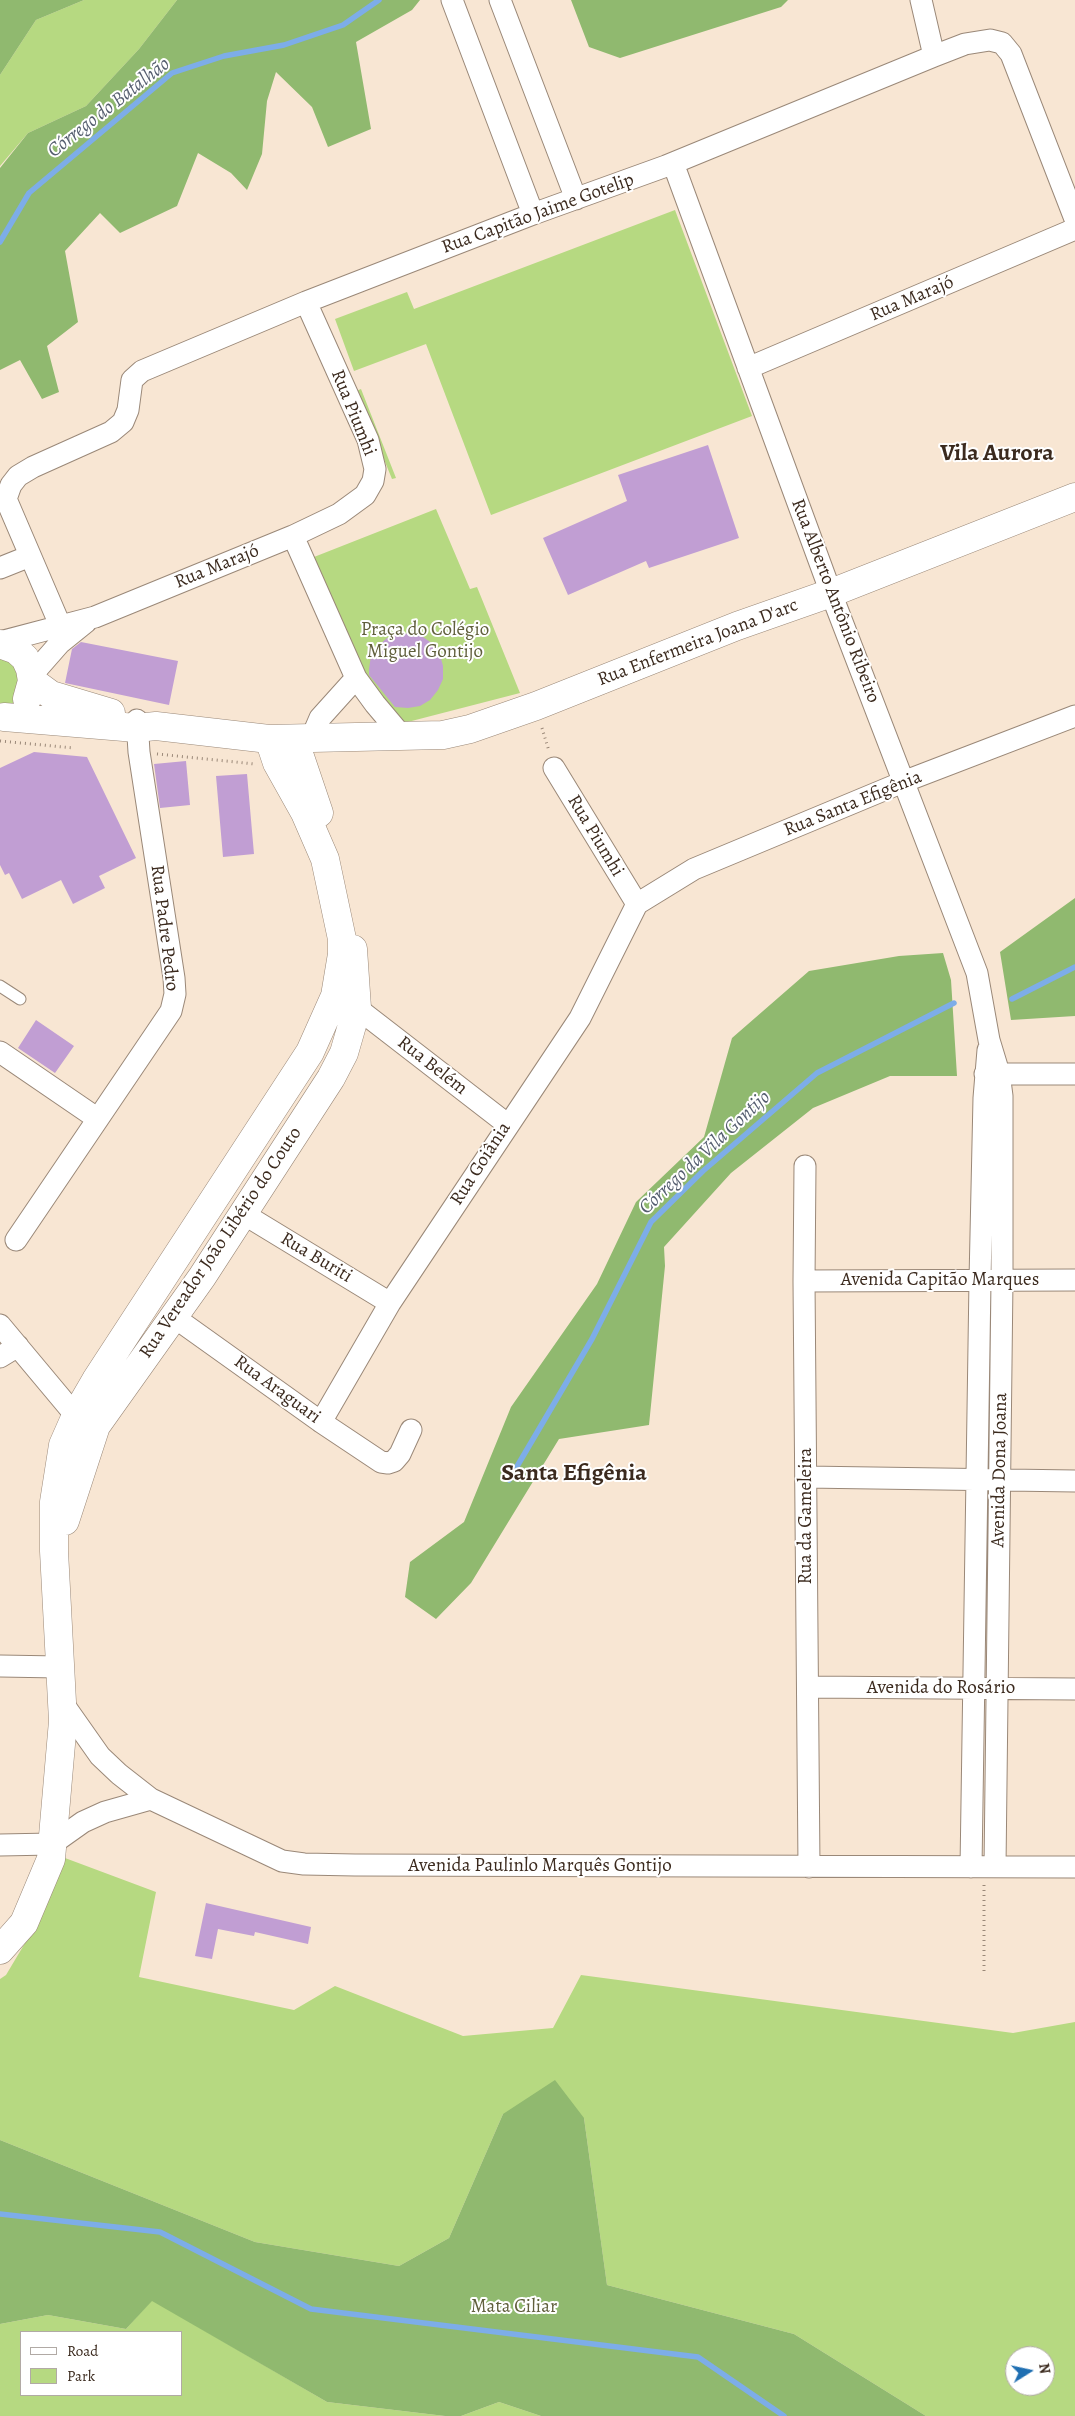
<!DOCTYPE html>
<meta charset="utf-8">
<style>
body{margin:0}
#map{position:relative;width:1075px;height:2416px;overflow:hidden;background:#f8e6d3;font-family:Alegreya,serif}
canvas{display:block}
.legend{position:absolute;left:20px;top:2331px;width:162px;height:65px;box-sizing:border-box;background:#fff;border:1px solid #b1aaa5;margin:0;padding:6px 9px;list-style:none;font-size:15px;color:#3b2a1e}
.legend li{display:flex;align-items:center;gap:10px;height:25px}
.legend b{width:25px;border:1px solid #b1aaa5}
.north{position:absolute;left:1005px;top:2346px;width:50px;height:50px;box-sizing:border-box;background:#fff;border:1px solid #b1aaa5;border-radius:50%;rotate:80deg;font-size:14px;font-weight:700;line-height:20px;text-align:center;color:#3b2a1e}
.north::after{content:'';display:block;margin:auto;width:18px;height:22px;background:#1f6fb2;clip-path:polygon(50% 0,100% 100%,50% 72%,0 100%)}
</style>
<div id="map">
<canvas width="1075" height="2416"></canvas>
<ul class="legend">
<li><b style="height:6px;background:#fff"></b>Road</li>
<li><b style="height:14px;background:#b6d981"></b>Park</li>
</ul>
<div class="north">N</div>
</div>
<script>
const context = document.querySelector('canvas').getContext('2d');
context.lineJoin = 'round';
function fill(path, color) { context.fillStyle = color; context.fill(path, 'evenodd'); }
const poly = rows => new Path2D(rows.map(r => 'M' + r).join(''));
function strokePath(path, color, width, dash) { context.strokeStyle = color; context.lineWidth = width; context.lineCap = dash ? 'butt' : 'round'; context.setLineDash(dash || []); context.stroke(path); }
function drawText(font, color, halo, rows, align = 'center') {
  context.font = font + ' Alegreya,serif'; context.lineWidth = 4; context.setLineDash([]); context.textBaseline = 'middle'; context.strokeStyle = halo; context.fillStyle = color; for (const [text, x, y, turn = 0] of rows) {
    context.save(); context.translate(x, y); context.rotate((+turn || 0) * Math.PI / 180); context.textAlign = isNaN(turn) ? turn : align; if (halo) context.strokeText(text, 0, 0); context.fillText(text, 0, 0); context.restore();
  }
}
fill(poly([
 [84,0,177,0,139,49,86,106,28,133,0,166,0,75,36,20],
 [675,210,752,416,491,515,426,344,354,371,335,319,407,292,414,309],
 [361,389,396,478,392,479,356,391],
 [436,509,470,589,477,587,520,693,400,724,373,695,314,557],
 [0,650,21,662,20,702,0,713],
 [65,1858,156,1892,139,1977,294,2010,335,1986,463,2036,553,2028,581,1975,1013,2033,1075,2022,1075,2416,926,2416,794,2334,607,2285,584,2118,503,2114,449,2238,399,2266,255,2242,0,2140,0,1979,6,1975,37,1923],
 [1015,2356,1045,2356,1045,2386,1015,2386],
 [152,2300,327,2402,445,2416,0,2416,0,2324,48,2315,126,2329],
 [21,2332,181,2332,181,2395,21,2395],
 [499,2402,541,2416,461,2416]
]), '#b6d981');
fill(poly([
 [0,0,84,0,36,20,0,75],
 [177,0,420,0,412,10,356,42,371,129,328,147,312,107,276,72,267,101,262,154,247,190,231,173,198,153,177,206,120,233,100,213,65,251,78,322,47,346,59,392,42,399,20,360,0,370,0,168,28,133,86,106,139,49],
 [571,0,788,0,781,7,620,58,589,47],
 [1075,898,1075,1016,1011,1020,1000,952],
 [943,953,951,980,957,1076,890,1076,813,1108,731,1173,664,1247,665,1266,649,1425,559,1439,471,1583,436,1619,405,1597,410,1562,464,1522,511,1407,597,1284,636,1202,704,1137,732,1038,809,971,899,956],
 [555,2080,584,2118,607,2285,794,2334,926,2416,541,2416,499,2402,461,2416,445,2416,327,2402,152,2301,126,2329,48,2315,0,2324,0,2140,255,2242,399,2266,449,2238,503,2114]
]), '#90b96f');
strokePath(poly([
 [0,242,29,193,172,73,224,56,284,45,343,25,379,0],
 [1012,999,1075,967],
 [509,1480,592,1339,651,1222,703,1171,817,1073,954,1003],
 [0,2214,160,2232,311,2309,698,2357,784,2416]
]), '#7dade8', 5.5);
fill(poly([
 [708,445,739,538,649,568,646,561,568,595,543,538,627,501,618,475],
 [411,633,423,637,433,644,440,655,443,666,443,679,438,690,430,700,420,706,408,708,395,707,369,675,369,669,371,656,378,646,387,638,399,634],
 [81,642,178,661,169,705,65,683,72,649],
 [34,752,87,757,136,858,99,876,105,888,73,904,61,880,22,899,9,873,5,875,0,865,0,768],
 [186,761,190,805,160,808,154,764],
 [247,774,254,854,223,857,216,776],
 [36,1020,74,1046,55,1073,18,1048],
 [206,1903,311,1927,308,1944,255,1932,254,1936,218,1929,212,1959,195,1956]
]), '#c19ed3');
const lane = poly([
 [0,986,20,999]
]);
const street = poly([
 [452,0,533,214],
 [500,0,576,199],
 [921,0,934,56],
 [673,163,831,593,977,973,989,1040,999,1073,1002,1096,1002,1280,995,1867],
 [748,368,1075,229],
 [293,536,356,678,375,704,402,736],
 [0,568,30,556],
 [60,625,6,499,11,485,18,476,33,467,111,432,123,422,128,410,132,380,142,371,306,302,533,214,666,166,934,56,965,44,990,40,1002,43,1011,54,1075,219],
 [0,642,95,617,293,536,339,514,365,495,373,481,375,469,368,440,306,302],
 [31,676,60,643,86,622],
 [311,739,320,718,356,678],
 [554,768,637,904],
 [637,904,694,869,903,782,1075,716],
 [344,1001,357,1008,507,1124],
 [0,1052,98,1119],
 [985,1074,1075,1074],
 [805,1166,804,1281,809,1867],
 [242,1213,390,1303],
 [16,1240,171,1011,175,994,174,978,139,752,137,720],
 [804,1281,1075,1280],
 [174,1317,321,1422,381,1462,388,1463,394,1461,400,1454,411,1430],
 [0,1325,76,1416,88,1422],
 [0,1357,18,1346],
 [321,1422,390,1303,580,1018,637,904],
 [806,1477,1075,1481],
 [0,1666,59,1667],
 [808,1687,1075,1689],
 [62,1702,100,1756,119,1774,151,1799,282,1861,304,1864,355,1865,1075,1867],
 [0,1845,52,1844,83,1822,105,1812,151,1799],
 [971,1867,980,1280,984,1098,988,1050]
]);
const secondary = poly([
 [0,644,16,650,25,658,30,669,32,681,27,699],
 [32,681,51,695,111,713],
 [4,717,136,728,156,726,269,739,443,735,470,729,536,706,737,626,831,593,1075,497],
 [294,739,319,813],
 [65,1521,96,1426,202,1277,331,1078,344,1053,357,1008,353,949],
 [0,1950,24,1923,51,1859,63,1721,54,1551,54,1502,63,1445,78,1411,96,1380,310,1052,335,996,342,954,342,939,325,859,305,813,277,763,269,739]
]);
strokePath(lane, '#9a8878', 13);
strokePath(street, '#9a8878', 23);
strokePath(secondary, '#9a8878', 29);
strokePath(poly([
 [542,728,549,751],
 [0,741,74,748],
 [157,754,255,764],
 [984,1885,984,1972]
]), '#9a8878', 3, [1, 4]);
strokePath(lane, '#fff', 11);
strokePath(street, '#fff', 21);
strokePath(secondary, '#fff', 28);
drawText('19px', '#3b2a1e', '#fff', [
 ["Rua Capitão Jaime Gotelip",538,214,-20],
 ["Rua Marajó",912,299,-23],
 ["Rua Piumhi",353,413,68],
 ["Rua Marajó",217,567,-22],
 ["Rua Alberto Antônio Ribeiro",835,601,69],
 ["Rua Enfermeira Joana D'arc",698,643,-21],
 ["Rua Santa Efigênia",853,804,-22],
 ["Rua Piumhi",595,836,59],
 ["Rua Padre Pedro",164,928,83],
 ["Rua Belém",432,1066,38],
 ["Rua Goiânia",481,1164,-57],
 ["Rua Vereador João Libério do Couto",221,1243,-56],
 ["Rua Buriti",316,1258,31],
 ["Avenida Capitão Marques",940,1280],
 ["Rua Araguari",277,1390,36],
 ["Avenida Dona Joana",1000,1470,-89],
 ["Rua da Gameleira",806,1516,-90],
 ["Avenida do Rosário",941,1688],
 ["Avenida Paulinlo Marquês Gontijo",540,1866]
]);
drawText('19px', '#605f3c', '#fff', [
 ["Praça do Colégio",425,630],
 ["Miguel Gontijo",425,652],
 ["Mata Ciliar",514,2307]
]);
drawText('italic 20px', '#555e6f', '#fff', [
 ["Córrego do Batalhão",109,108,-38],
 ["Córrego da Vila Gontijo",705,1153,-43]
]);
drawText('bold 24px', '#3b2a1e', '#fff', [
 ["Vila Aurora",997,454],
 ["Santa Efigênia",574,1474]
]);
</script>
